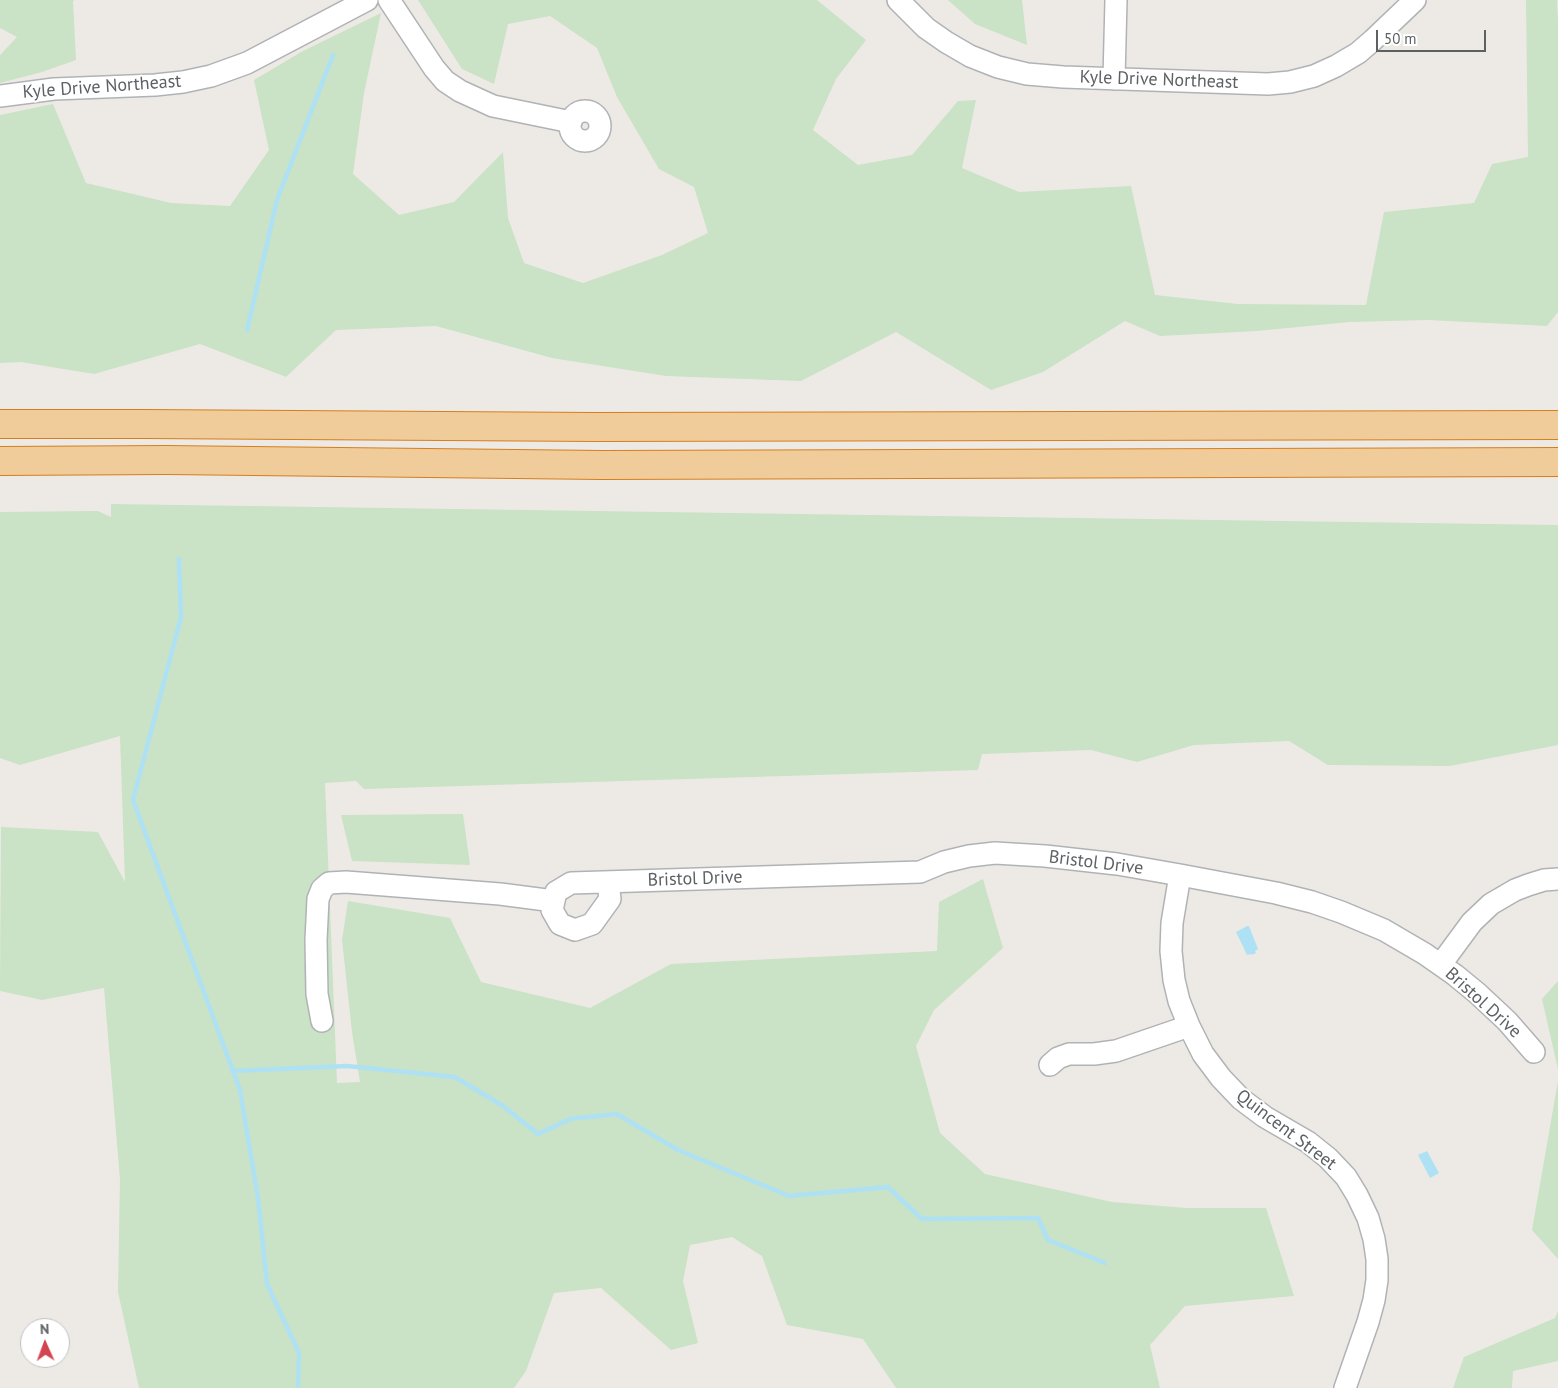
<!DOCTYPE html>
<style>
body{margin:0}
#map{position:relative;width:1558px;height:1388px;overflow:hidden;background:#edeae5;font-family:"PT Sans",sans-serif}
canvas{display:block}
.north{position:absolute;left:20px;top:1318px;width:50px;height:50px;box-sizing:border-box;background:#fff;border:1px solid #bec0c1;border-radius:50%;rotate:358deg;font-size:14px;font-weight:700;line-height:20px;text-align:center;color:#5d6164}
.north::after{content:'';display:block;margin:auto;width:18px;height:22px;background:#d34551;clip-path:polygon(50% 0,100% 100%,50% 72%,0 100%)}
.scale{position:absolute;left:1376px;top:30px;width:110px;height:22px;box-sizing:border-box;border:2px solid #5d6164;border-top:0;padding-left:6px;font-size:15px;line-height:18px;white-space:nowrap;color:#5d6164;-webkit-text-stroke:4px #fff;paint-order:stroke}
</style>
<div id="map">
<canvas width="1558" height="1388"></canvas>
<div class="north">N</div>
<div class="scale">50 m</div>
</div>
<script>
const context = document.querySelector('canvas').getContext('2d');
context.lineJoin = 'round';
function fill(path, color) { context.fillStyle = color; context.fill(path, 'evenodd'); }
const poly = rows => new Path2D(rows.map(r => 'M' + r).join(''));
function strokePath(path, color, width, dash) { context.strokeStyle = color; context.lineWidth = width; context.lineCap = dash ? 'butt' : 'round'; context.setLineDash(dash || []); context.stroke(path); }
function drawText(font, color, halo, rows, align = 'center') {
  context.font = font + ' "PT Sans",sans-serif'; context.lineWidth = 4; context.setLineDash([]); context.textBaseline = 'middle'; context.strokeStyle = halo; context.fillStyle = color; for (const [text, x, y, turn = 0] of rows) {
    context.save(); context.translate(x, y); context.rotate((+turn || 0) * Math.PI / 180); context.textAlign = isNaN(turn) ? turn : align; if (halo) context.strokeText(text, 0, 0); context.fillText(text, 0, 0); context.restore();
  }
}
fill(poly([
 [0,0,75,0,73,1,76,60,42,72,0,83,0,55,17,37,0,28],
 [418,0,817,0,866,40,836,79,813,130,858,165,912,155,958,101,976,100,962,168,1019,192,1131,186,1155,295,1238,304,1366,305,1384,212,1474,203,1492,164,1528,157,1526,0,1557,0,1558,23,1558,312,1547,326,1428,320,1350,322,1257,331,1160,336,1125,321,1043,372,991,390,896,332,801,381,666,376,552,358,436,326,336,330,286,377,200,344,94,374,21,362,0,363,0,115,53,104,86,183,171,203,230,206,269,150,254,80,303,51,381,13,364,93,353,174,399,215,454,202,503,152,508,218,524,263,583,283,662,255,708,233,694,187,659,169,617,97,597,48,550,16,508,24,494,84,462,69],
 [948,0,1022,0,1027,45,975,24],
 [111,504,1558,525,1558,745,1450,766,1328,765,1289,741,1194,745,1137,762,1091,750,982,754,978,770,364,789,356,781,325,783,337,1083,360,1082,352,1032,342,940,348,901,450,918,481,982,590,1008,671,964,937,951,939,902,983,879,1003,948,934,1010,916,1046,940,1133,985,1174,1112,1202,1186,1208,1266,1208,1294,1296,1185,1306,1150,1345,1160,1388,896,1388,863,1339,787,1325,762,1256,732,1237,690,1245,683,1281,698,1343,671,1350,601,1288,554,1293,526,1371,514,1388,139,1388,118,1292,120,1179,104,988,42,1000,0,991,1,827,98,832,125,882,120,736,20,765,0,758,0,512,98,511,111,517],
 [463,814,470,865,352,861,341,815],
 [1558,981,1558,1069,1542,999],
 [1558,1081,1558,1259,1532,1230],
 [1558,1311,1558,1361,1513,1371,1512,1388,1453,1388,1464,1357,1555,1318]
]), '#cae2c5');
fill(poly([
 [1247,926,1249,926,1258,949,1255,951,1256,953,1252,955,1251,954,1247,955,1236,932],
 [1427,1151,1439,1173,1430,1178,1418,1155]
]), '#afe1f4');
strokePath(poly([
 [247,330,277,200,333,55],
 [179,559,181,617,133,800,240,1090,258,1198,267,1284,299,1353,298,1388],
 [232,1071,347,1066,455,1077,503,1106,538,1134,570,1119,617,1114,678,1150,789,1196,888,1187,922,1219,1038,1218,1048,1240,1105,1263]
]), '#afe1f4', 4.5);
const minor = poly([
 [389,0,434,68,445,81,460,91,493,106,571,122],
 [898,0,926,28,946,42,970,56,998,67,1027,74,1063,77,1268,84,1290,82,1314,76,1336,66,1358,53,1373,40,1415,0],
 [1114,79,1116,0],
 [0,96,54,89,155,85,183,82,211,76,247,63,367,0],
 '570 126a15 15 0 1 1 30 0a15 15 0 1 1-30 0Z',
 [1180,875,1172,923,1171,951,1174,980,1179,1001,1189,1026,1203,1054,1221,1078,1241,1099,1265,1117,1308,1142,1328,1158,1346,1177,1357,1195,1368,1218,1374,1239,1377,1259,1377,1280,1374,1300,1368,1322,1345,1388],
 [608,882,610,899,592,924,575,930,560,924,552,910,556,892,571,883,920,872,944,862,969,856,995,853,1045,856,1117,864,1180,875,1276,893,1312,902,1341,912,1384,930,1425,954,1455,975,1477,993,1507,1021,1534,1052],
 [1441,964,1472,922,1491,904,1515,890,1528,885,1544,880,1558,879],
 [322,1021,317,994,316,940,318,899,322,889,329,883,346,882,500,894,554,901],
 [1050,1065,1058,1058,1069,1054,1094,1054,1116,1051,1189,1026]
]);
const highway = poly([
 [0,424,144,424,595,427,1558,425],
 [0,461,166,460,602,465,1558,462]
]);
strokePath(minor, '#b0b3b6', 24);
strokePath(highway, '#d67e1d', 30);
strokePath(minor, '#fff', 21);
strokePath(highway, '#efcc9a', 28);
drawText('18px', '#5d6164', '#fff', [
 ["Kyle Drive Northeast",1159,80,2],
 ["Kyle Drive Northeast",102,87,-4],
 ["Bristol Drive",1096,863,7],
 ["Bristol Drive",695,879,-2],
 ["Bristol Drive",1483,1003,42],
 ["Quincent Street",1286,1130,37]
]);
</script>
